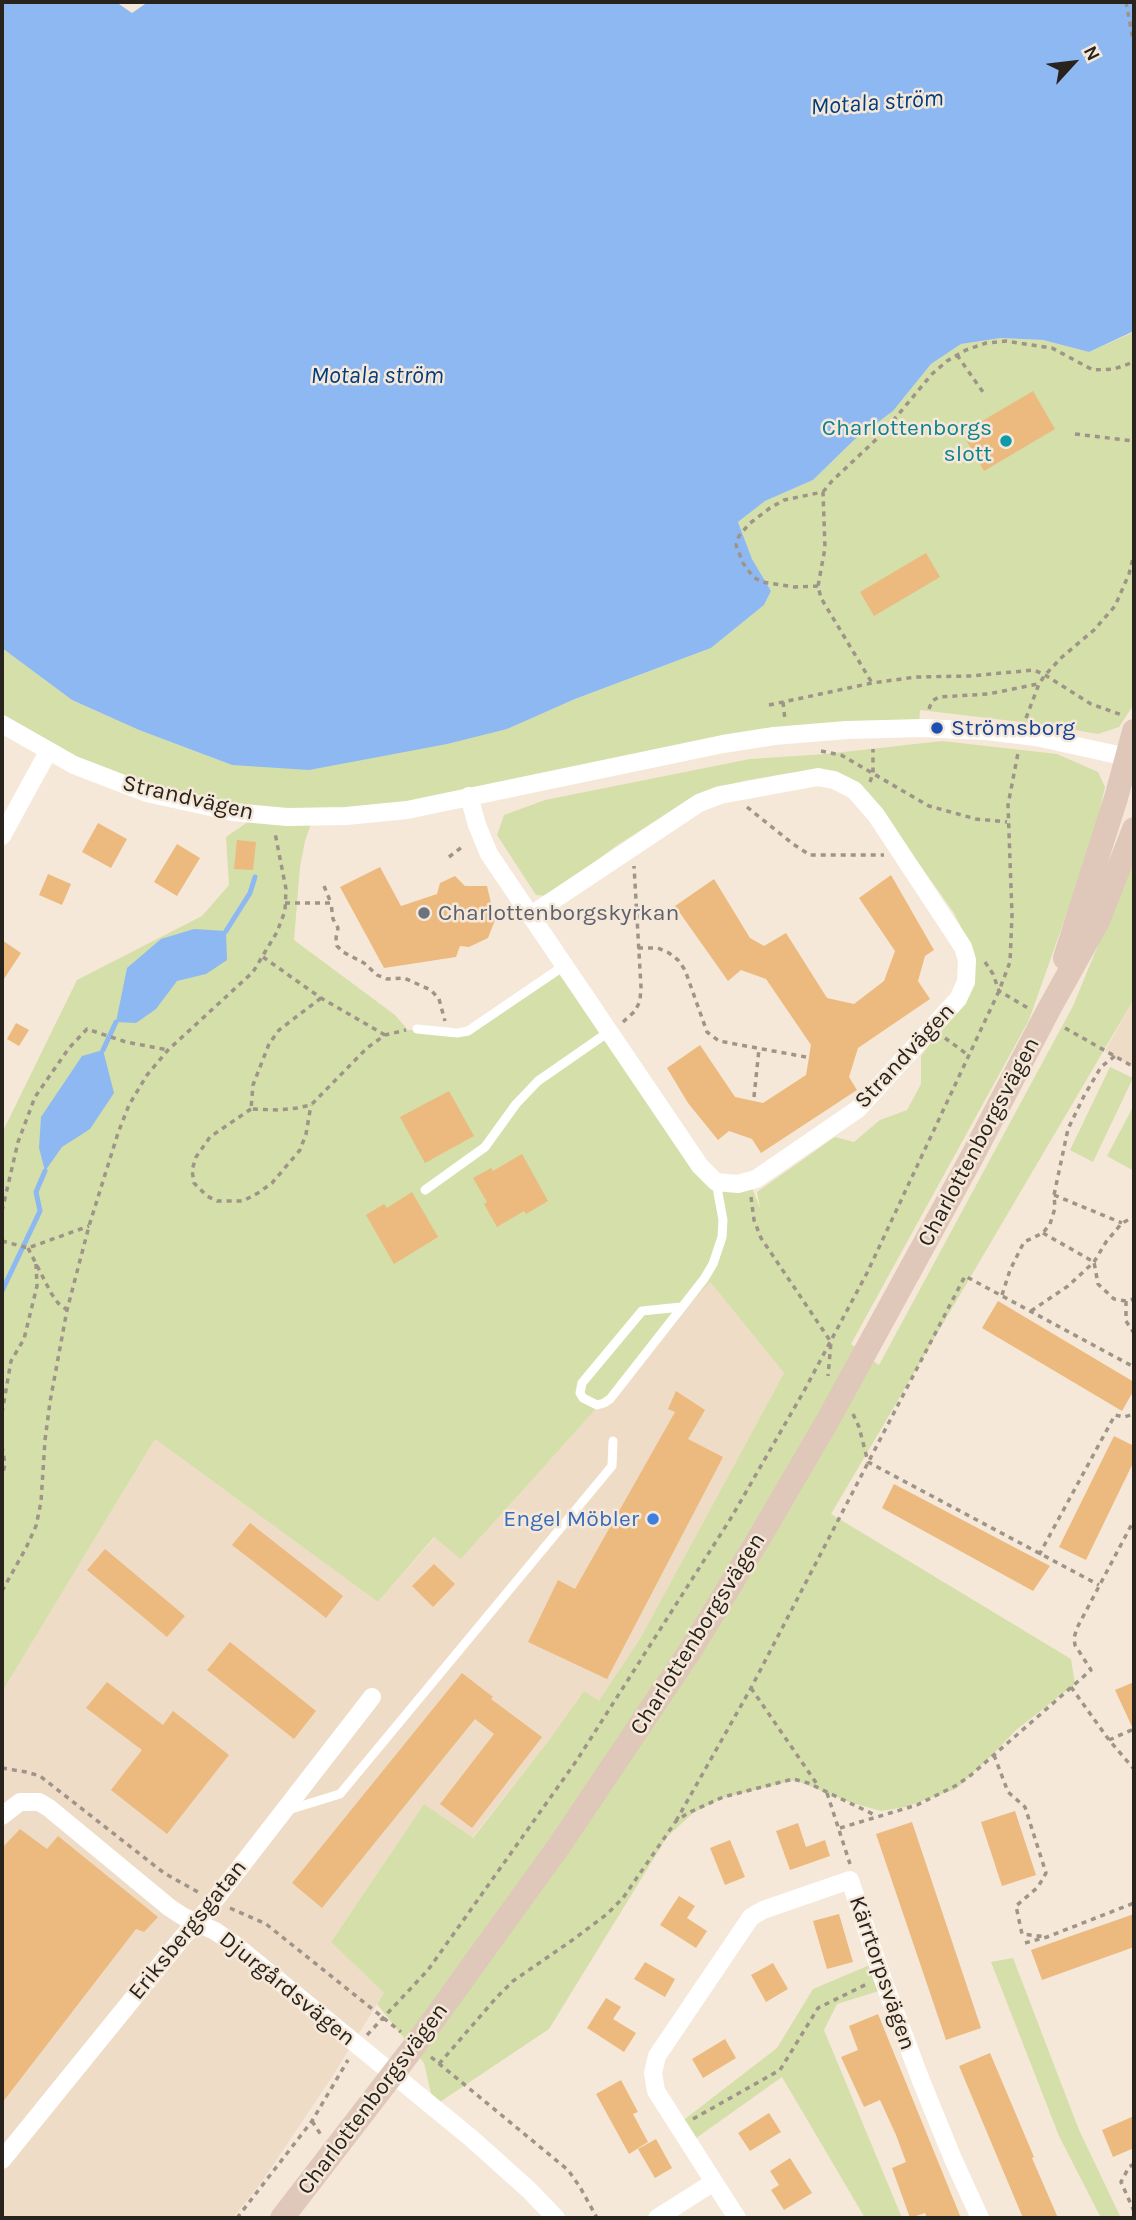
<!DOCTYPE html>
<meta charset="utf-8">
<style>
body{margin:0}
#map{position:relative;width:1136px;height:2220px;overflow:hidden;background:#f6e8d8;font-family:Karla,sans-serif}
canvas{display:block}
.frame{position:absolute;inset:0;border:4px solid #28231d;pointer-events:none}
.north{position:absolute;left:1038px;top:28px;width:70px;height:70px;-webkit-text-stroke:5px #f6e8d8;paint-order:stroke;rotate:63deg;font-size:19px;font-weight:700;line-height:28px;text-align:center;color:#28231d}
.north::after{content:'';display:block;margin:auto;width:24px;height:32px;background:#28231d;clip-path:polygon(50% 0,100% 100%,50% 72%,0 100%)}
</style>
<div id="map">
<canvas width="1136" height="2220"></canvas>
<div class="frame"></div>
<div class="north">N</div>
</div>
<script>
const context = document.querySelector('canvas').getContext('2d');
context.lineJoin = 'round';
function fill(path, color) { context.fillStyle = color; context.fill(path, 'evenodd'); }
const poly = rows => new Path2D(rows.map(r => 'M' + r).join(''));
function strokePath(path, color, width, dash) { context.strokeStyle = color; context.lineWidth = width; context.lineCap = dash ? 'butt' : 'round'; context.setLineDash(dash || []); context.stroke(path); }
function drawText(font, color, halo, rows, align = 'center') {
  context.font = font + ' Karla,sans-serif'; context.lineWidth = 5; context.setLineDash([]); context.textBaseline = 'middle'; context.strokeStyle = halo; context.fillStyle = color; for (const [text, x, y, turn = 0] of rows) {
    context.save(); context.translate(x, y); context.rotate((+turn || 0) * Math.PI / 180); context.textAlign = isNaN(turn) ? turn : align; if (halo) context.strokeText(text, 0, 0); context.fillText(text, 0, 0); context.restore();
  }
}
fill(poly([
 [1134,999,1134,1068,1105,1051],
 [710,1282,784,1373,641,1637,599,1702,584,1691,549,1740,472,1838,424,1804,331,1942,384,1993,332,2077,261,2183,233,2218,2,2218,2,1692,155,1439,378,1602,435,1537,462,1558]
]), '#efdcc6');
fill(poly([
 [1134,332,1134,704,1119,727,1098,734,1046,725,920,710,919,727,640,761,519,785,314,815,305,841,300,867,294,940,395,1015,408,1030,481,1027,571,967,716,1181,750,1183,760,1208,757,1192,835,1137,854,1142,880,1120,907,1110,921,1084,921,1056,970,990,969,943,954,913,869,793,847,777,820,771,789,773,743,781,692,797,616,846,549,896,536,895,497,835,504,815,545,800,750,759,826,754,942,741,1057,754,1098,772,1105,787,1094,836,1029,1020,851,1344,879,1365,1073,1006,1134,858,1134,999,831,1514,1071,1659,1075,1684,1016,1730,991,1756,956,1789,905,1807,881,1811,849,1802,795,1780,722,1798,693,1813,667,1837,549,2029,434,2106,424,2063,377,2004,384,1993,331,1942,424,1804,473,1838,549,1740,584,1691,599,1701,641,1637,784,1373,710,1282,461,1559,434,1537,378,1602,155,1439,2,1692,2,1133,77,980,202,916,229,885,226,837,261,813,104,776,2,723,2,648,72,700,139,730,232,765,506,729,575,699,711,648,764,605,771,591,752,559,738,522,765,501,813,480,854,440,893,411,931,364,961,344,1001,338,1043,340,1089,352],
 [1110,1067,1133,1078,1093,1162,1070,1150],
 [1134,1105,1134,1171,1107,1156],
 [1013,1958,1079,2130,1121,2218,1101,2218,1059,2136,991,1962],
 [884,1959,892,1987,837,2004,824,2030,902,2218,865,2218,782,2077,692,2141,681,2122,777,2048,813,1989]
]), '#d4dfaa');
fill(poly([
 [2,2,116,2,132,13,148,2,1134,2,1134,331,1089,352,1043,340,1001,338,961,344,931,364,893,411,854,440,813,480,765,501,738,522,752,559,771,591,764,605,711,648,575,699,507,729,447,744,309,770,232,765,139,730,72,700,2,648],
 [194,929,226,931,227,960,206,974,177,981,156,1009,136,1023,116,1022,127,968,161,939],
 [103,1050,114,1093,90,1129,62,1147,45,1171,39,1148,41,1117,82,1056]
]), '#8db8f2');
strokePath(poly([
 [226,931,250,893,255,877],
 [103,1050,116,1022],
 [2,1291,40,1211,36,1192,45,1171]
]), '#8db8f2', 5);
fill(poly([
 [1033,391,1055,429,984,471,962,433],
 [926,553,940,577,874,616,860,592],
 [98,823,127,839,111,868,82,852],
 [237,840,256,842,253,870,234,869],
 [177,844,200,858,177,896,154,882],
 [380,867,401,906,437,894,440,883,455,876,465,886,487,886,495,920,488,938,469,947,460,946,456,957,384,968,340,887],
 [48,874,71,884,62,905,39,895],
 [891,875,934,950,925,956,918,981,930,999,858,1048,849,1077,857,1090,761,1153,752,1139,729,1131,718,1140,688,1103,667,1068,700,1045,735,1097,763,1103,806,1075,811,1045,766,979,741,970,728,981,675,906,714,879,750,938,764,946,786,933,827,998,854,1004,884,981,895,951,859,898],
 [2,940,21,953,2,982],
 [16,1023,29,1030,19,1046,7,1039],
 [449,1091,474,1136,425,1163,400,1117],
 [522,1154,548,1201,526,1214,524,1211,497,1227,484,1204,487,1202,473,1178,491,1168,493,1171],
 [412,1192,438,1237,394,1264,366,1215,384,1204,387,1208],
 [998,1301,1134,1382,1134,1390,1122,1411,982,1328],
 [676,1391,705,1410,688,1439,723,1457,607,1679,528,1642,558,1580,575,1589,675,1412,668,1409],
 [1114,1436,1134,1446,1134,1461,1086,1560,1059,1547],
 [894,1484,1050,1566,1033,1591,882,1508],
 [250,1523,343,1596,326,1618,232,1545],
 [105,1549,185,1616,167,1637,87,1570],
 [434,1564,455,1584,433,1607,412,1586],
 [230,1642,316,1711,294,1739,207,1670],
 [462,1673,493,1697,491,1699,542,1737,472,1828,440,1804,494,1734,475,1719,322,1908,292,1883],
 [107,1682,163,1725,173,1711,229,1755,167,1834,111,1790,142,1750,86,1708],
 [1134,1682,1134,1731,1115,1690],
 [1015,1811,1036,1875,1002,1886,981,1822],
 [912,1822,981,2028,946,2040,876,1834],
 [798,1823,806,1847,825,1840,830,1856,790,1870,776,1831],
 [20,1829,47,1849,58,1836,158,1917,144,1932,136,1929,2,2103,2,1848],
 [730,1840,745,1877,725,1885,710,1848],
 [679,1896,695,1906,687,1918,707,1931,696,1948,660,1925],
 [839,1914,853,1962,827,1969,813,1921],
 [1134,1914,1134,1947,1042,1980,1031,1950],
 [645,1962,675,1979,665,1997,634,1979],
 [773,1963,788,1989,766,2002,751,1975],
 [606,1998,621,2007,613,2019,636,2033,624,2052,587,2028],
 [878,2014,961,2218,927,2218,925,2213,910,2218,892,2168,906,2162,896,2135,880,2100,864,2107,841,2057,858,2050,849,2026],
 [725,2039,736,2058,703,2078,692,2059],
 [990,2053,1034,2157,1032,2158,1058,2218,1023,2218,959,2066],
 [621,2080,638,2112,633,2114,648,2142,629,2154,596,2094],
 [769,2113,781,2132,750,2151,738,2133],
 [1134,2116,1134,2148,1113,2157,1102,2130],
 [656,2139,672,2168,655,2178,638,2149],
 [790,2158,812,2193,784,2210,771,2190,779,2185,770,2171]
]), '#ecba7e');
strokePath(poly([
 [1126,2,1134,45],
 [957,355,985,395],
 [1075,434,1134,441],
 [823,492,832,481,882,434,932,374,947,361,966,350,986,343,1006,341,1052,348,1093,370,1114,369,1134,362],
 [818,586,794,587,762,582,753,577,743,563,736,545,739,536,749,524,770,508,784,500,823,492,825,548,818,586,821,598,872,683],
 [783,702,785,720],
 [769,705,872,683,916,677,970,676,1034,670,1045,675,1091,704,1122,715],
 [929,709,932,701,939,697,988,694,1038,684],
 [1026,718,1039,684,1045,675,1062,657,1094,630,1115,606,1129,574,1134,554],
 [821,751,841,755,929,806,976,819,1007,822],
 [870,782,873,773,873,749],
 [747,807,793,844,810,855,884,855],
 [449,857,462,847],
 [324,886,331,903],
 [285,903,331,903,333,919,338,928,336,938,337,946,343,952,364,963,377,975,387,979,404,978,431,990,439,999,445,1021],
 [638,948,658,948,669,953,678,960,685,970,707,1032,719,1041,806,1057],
 [263,957,321,998,385,1035],
 [985,962,993,974,999,991,1028,1008],
 [321,998,279,1030,269,1044,253,1085,251,1109,278,1110,297,1108,311,1105,367,1048,385,1035,406,1030],
 [623,1022,635,1011,640,1001,641,987,634,866],
 [1065,1028,1134,1067],
 [945,1038,968,1055],
 [754,1097,759,1049],
 [251,1109,210,1137,196,1157,192,1170,194,1183,207,1196,217,1201,243,1201,258,1193,272,1183,300,1150,306,1134,311,1105],
 [1054,1195,1122,1223],
 [751,1197,754,1220,761,1238,831,1342,828,1376],
 [2,1211,18,1142,35,1097,69,1048,87,1029,126,1042,168,1050],
 [1043,1233,1094,1262,1098,1284,1114,1299,1126,1301,1134,1299],
 [2,1241,28,1248,89,1226],
 [28,1248,51,1293,58,1303,67,1310],
 [1002,1295,1010,1270,1024,1242,1043,1233,1050,1224,1055,1208,1054,1195,1068,1129,1084,1096,1101,1067,1115,1056],
 [1126,1301,1126,1321,1134,1333],
 [1031,1311,1068,1286,1094,1262,1106,1242,1122,1223,1134,1217],
 [2,1413,11,1361,24,1339,37,1286,36,1264],
 [853,1414,859,1427,868,1462,1099,1585],
 [2,1446,5,1464,2,1476],
 [1039,1555,1115,1415,1124,1417,1134,1414],
 [2,1591,26,1548,36,1526,41,1502,45,1440,50,1402,67,1310,89,1226,118,1133,129,1105,147,1075,168,1050,253,972,277,932,285,911,286,889,275,833],
 [1071,1687,1109,1740,1134,1769],
 [751,1688,819,1787],
 [1109,1740,1134,1729],
 [994,1755,1008,1792,1025,1807,1046,1873,1038,1887,1016,1906,1022,1934,1047,1937],
 [2,1768,26,1772,40,1776,164,1873,198,1892],
 [827,1793,850,1864],
 [676,1821,751,1688,965,1276,1134,1367],
 [840,1828,917,1805,957,1785,971,1775,1091,1670,1075,1645,1074,1638,1077,1628,1134,1520],
 [230,1908,266,1924,401,2032],
 [1025,1943,1047,1937,1134,1903],
 [367,2035,428,1970,577,1760,731,1518,804,1391,867,1273,999,991,1010,962,1012,915,1008,805,1018,753],
 [431,2057,568,2170,580,2187,597,2218],
 [439,2064,496,1998,513,1981,574,1939,607,1914,623,1898,676,1821,688,1813,723,1797,793,1779,808,1783,877,1816],
 [693,2119,780,2070,818,2008,867,1984],
 [312,2121,321,2135],
 [1134,2164,1129,2167,1121,2182,1134,2211],
 [237,2218,312,2121,348,2060]
]), '#9e9488', 3.5, [5, 5]);
strokePath(poly([
 [417,1029,457,1033,468,1031,565,965],
 [425,1190,485,1147,516,1104,538,1081,610,1031],
 [681,1307,642,1311,582,1383,580,1393,583,1398,597,1405,604,1403,610,1399,704,1279,713,1264,722,1237,723,1220,716,1182],
 [288,1810,340,1794,612,1466,613,1441]
]), '#fff', 9);
strokePath(poly([
 [2,724,74,765,147,793,233,812,287,817,346,816,407,810,723,744,774,736,846,730,922,728,986,731,1036,737,1127,757],
 [469,796,477,825,489,854,700,1166,716,1182,738,1184,756,1179,858,1109,958,999,966,982,967,960,963,947,876,815,854,790,834,780,818,777,720,795,699,803,531,915],
 [2,836,48,752],
 [2,1816,20,1802,39,1802,49,1808,170,1908,184,1917,215,1931,234,1944,471,2138,529,2190,556,2218],
 [2,2160,182,1938,207,1910,372,1697],
 [657,2218,714,2182],
 [737,2218,656,2091,653,2073,657,2056,751,1917,763,1910,850,1880,882,1977,920,2078,953,2159,980,2218]
]), '#fff', 18);
strokePath(poly([
 [1065,958,1116,798,1134,731],
 [282,2218,416,2044,559,1846,690,1651,758,1540,828,1420,973,1155,1049,1009,1098,921,1134,829]
]), '#dfc8ba', 24);
for (const [x, y, r, color] of [
 [1006,441,7,"#0f9aa8"],
 [937,728,7,"#1a4fb4"],
 [424,913,7,"#6b7280"],
 [653,1519,7,"#3f7fe0"]
]) { const dot = new Path2D(); dot.arc(x, y, r, 0, 2 * Math.PI); context.fillStyle = color; context.fill(dot); strokePath(dot, '#f6e8d8', 2.5); }
drawText('23px', '#0d838f', '#f6e8d8', [
 ["Charlottenborgs",992,428],
 ["slott",992,454]
], 'right');
drawText('23px', '#164399', '#f6e8d8', [
 ["Strömsborg",951,728]
], 'left');
drawText('23px', '#28231d', '#f6e8d8', [
 ["Strandvägen",188,798,13],
 ["Strandvägen",905,1056,-47],
 ["Charlottenborgsvägen",979,1142,-62],
 ["Charlottenborgsvägen",698,1634,-58],
 ["Eriksbergsgatan",188,1930,-51],
 ["Kärrtorpsvägen",882,1973,71],
 ["Djurgårdsvägen",287,1989,39],
 ["Charlottenborgsvägen",373,2099,-53]
]);
drawText('23px', '#5b616d', '#f6e8d8', [
 ["Charlottenborgskyrkan",438,913]
], 'left');
drawText('23px', '#366cbe', '#f6e8d8', [
 ["Engel Möbler",639,1519]
], 'right');
drawText('italic 24px', '#003d7f', '#f6e8d8', [
 ["Motala ström",877,103,-4],
 ["Motala ström",377,376]
]);
</script>
